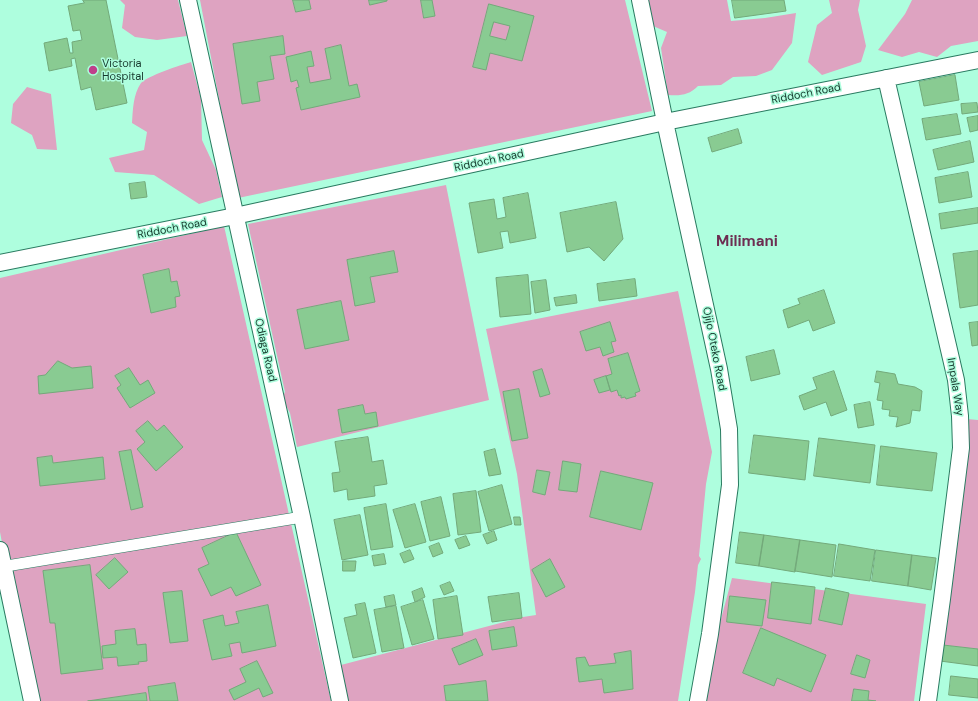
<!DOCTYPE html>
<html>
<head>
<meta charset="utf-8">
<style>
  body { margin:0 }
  canvas { display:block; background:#aefede }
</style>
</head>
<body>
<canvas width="978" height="701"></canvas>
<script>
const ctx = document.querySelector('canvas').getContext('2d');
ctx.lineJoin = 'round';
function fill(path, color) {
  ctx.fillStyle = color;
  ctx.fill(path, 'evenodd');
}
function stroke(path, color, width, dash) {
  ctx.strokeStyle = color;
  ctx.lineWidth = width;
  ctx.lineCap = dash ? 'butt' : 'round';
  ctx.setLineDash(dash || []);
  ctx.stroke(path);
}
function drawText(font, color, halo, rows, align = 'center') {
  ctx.font = font + ' "DM Sans",sans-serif';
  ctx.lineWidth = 3;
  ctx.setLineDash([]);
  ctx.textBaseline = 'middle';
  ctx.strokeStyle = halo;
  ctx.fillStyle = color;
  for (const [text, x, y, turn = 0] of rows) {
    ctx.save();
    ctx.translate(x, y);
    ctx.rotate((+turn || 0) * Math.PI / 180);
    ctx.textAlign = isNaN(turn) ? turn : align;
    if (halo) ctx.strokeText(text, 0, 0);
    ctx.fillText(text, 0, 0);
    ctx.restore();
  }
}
const green = new Path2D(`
  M120 0H178L187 36 157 40 135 37 122 28 125 5Z
  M200 0H625L652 111 238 198Z
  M648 0H727L731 21 765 18 796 13 792 43 772 70 756 76 733 77 721 85 698 86C689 95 681 96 668 95L661 48 667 32 653 26Z
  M829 0H860L858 10 866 46 861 62 822 75 808 62 817 25 832 13Z
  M912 0H978V41L951 46 937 57 919 52 902 57 878 50 905 14Z
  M191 62 201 99 202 140 216 170 222 197 199 204 154 175 115 172 109 158 144 150 147 132 132 123C133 109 133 95 141 83 147 76 181 65 191 62Z
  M27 87 51 94 57 150 37 149 32 135 11 123 13 104Z
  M446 185 489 400 297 447 290 413 282 398 285 392 248 224Z
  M224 226 331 701H31L0 532V278Z
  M678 291 712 452 706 484 699 556 701 559 698 565 695 592 678 701H348L341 665 523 617 536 615 517 474 486 329Z
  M967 419 978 420V649L943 645Z
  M732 578 926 604 914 701H699Z`);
const building = new Path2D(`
  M83 0H106L127 103 96 110 91 87 81 90 75 58 71 59 72 66 49 71 44 43 67 38 70 53H73L72 42 82 40 80 30 73 31 68 6 84 3Z
  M293 0H309L311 9 296 12Z
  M369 0H387V1L370 5Z
  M421 0H432L435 16 424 18Z
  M732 0H784L786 11 735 18Z
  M489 4 534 16 522 61 490 53 486 70 473 67ZM494 22 510 26 506 40 490 36Z
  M283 36 285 54 270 56 274 79 257 82 260 101 242 104 233 44Z
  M341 45 349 86 357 84 360 97 301 110 296 88 299 87 297 80 291 82 286 57 311 51 314 66 307 67 310 83 331 79 325 49Z
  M955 75 959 100 924 106 919 82Z
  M977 103 978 112 962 114 961 104Z
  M957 114 961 134 926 140 922 119Z
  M978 116V130L970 132 967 118Z
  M738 129 742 143 712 152 708 138Z
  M970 141 974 162 938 170 933 150Z
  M968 172 972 197 939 203 935 178Z
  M145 182 147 197 131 199 129 184Z
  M528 193 536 238 510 243 508 231 500 232 503 248 478 253 469 203 494 199 497 219 506 217 503 198Z
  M616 202 623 239 604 261 589 247 567 252 560 213Z
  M978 208V223L941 229 939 214Z
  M394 251 398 272 370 277 375 302 355 306 347 260Z
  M978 251V305L960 308 953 254Z
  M169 269 171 282 177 281 180 296 175 297 176 307 151 313 143 275Z
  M528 275 531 314 500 317 496 278Z
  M635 279 637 296 599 301 597 284Z
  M546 280 550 310 535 313 531 282Z
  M824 290 835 323 813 331 809 320 788 328 783 310 800 304 798 299Z
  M576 295 577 303 556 306 554 298Z
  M341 301 349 340 305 349 297 310Z
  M610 322 616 341 611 342 614 352 603 356 600 347 586 351 580 332Z
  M978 322V345L972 346 969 323Z
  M774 350 780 374 751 381 746 357Z
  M628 353 640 391 635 393 636 396 626 399 625 397 621 398V395L619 396 617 390 611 392 606 376 612 374 608 359Z
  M58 361 72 368 91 366 93 388 39 394 38 376 45 375Z
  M129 368 140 385 148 380 155 393 130 408 117 388 121 385 115 376Z
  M542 369 550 394 540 397 533 372Z
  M834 371 847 410 831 416 826 402 804 410 799 396 817 389 813 378Z
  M877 371 895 374 898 384 915 387 922 391 920 411 912 410 910 423 896 427 898 417 889 416 890 410 882 409 883 401 877 400 880 383 875 382Z
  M606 376 610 390 599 393 594 380Z
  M519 389 528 438 512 441 503 392Z
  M870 402 874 425 858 428 854 405Z
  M363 405 365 414 376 412 378 426 342 433 338 410Z
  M148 421 157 431 164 425 183 447 156 471 137 449 145 442 136 431Z
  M754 435 809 441 805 480 749 473Z
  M368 437 372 462 383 460 387 484 374 486 375 496 348 500 347 489 334 492 332 473 340 472 335 442Z
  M819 438 875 445 870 483 814 476Z
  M881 446 937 453 932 491 877 485Z
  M495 449 501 474 489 476 484 452Z
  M131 450 143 507 131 510 119 452Z
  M52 456 53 463 103 457 105 479 40 486 37 458Z
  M563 461 581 464 577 492 559 490Z
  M537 470 550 472 545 495 533 492Z
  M601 471 653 483 641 530 590 517Z
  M502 485 512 524 489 531 478 492Z
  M476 491 481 532 458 535 453 494Z
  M441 497 450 536 430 541 421 502Z
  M386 504 393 547 371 550 364 508Z
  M415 504 426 542 405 548 393 510Z
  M360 515 368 555 342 560 334 520Z
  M514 517H520L521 525H515Z
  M494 531 497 540 487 544 483 535Z
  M236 532 261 585 236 596 231 587 211 596 198 569 209 564 202 548Z
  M740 532 764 535 759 566 736 563Z
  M764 535 800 540 795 572 759 566Z
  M466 536 470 545 459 549 455 540Z
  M800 540 836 545 832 577 795 571Z
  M439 543 443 553 433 557 429 547Z
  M839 544 875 550 870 581 834 576Z
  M410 550 414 559 404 563 400 554Z
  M876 550 912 555 908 586 872 581Z
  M384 554 386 564 374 566 372 556Z
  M912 555 936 558 931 590 908 586Z
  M115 558 128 572 109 589 96 575Z
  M550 559 565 587 546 597 532 570Z
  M343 561H356L355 571H343Z
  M90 565 103 669 61 674 55 623H50L43 571Z
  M450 582 454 591 444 595 440 586Z
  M772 582 815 587 811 624 768 618Z
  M422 588 425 597 415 602 412 592Z
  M826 588 849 593 842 625 819 620Z
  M182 591 188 641 170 643 163 593Z
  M519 593 522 618 492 622 488 597Z
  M394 595 396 605 386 607 384 597Z
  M457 596 463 635 438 639 433 600Z
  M730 596 766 600 762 626 727 622Z
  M423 600 434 639 412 645 401 607Z
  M365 603 376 653 353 658 344 618 357 615 355 605Z
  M268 605 276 646 242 653 240 642 229 644 232 656 212 660 203 620 223 615 225 626 239 623 236 612Z
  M396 606 404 648 382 652 374 610Z
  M514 627 517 646 492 650 489 631Z
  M761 628 826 655 811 692 777 678 774 686 743 673Z
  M135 629 137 645 146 644 147 661 138 662 139 664 118 666 117 657 103 658 102 646 116 644 115 631Z
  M476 639 483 655 459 665 452 649Z
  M943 645 978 649V666L940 661Z
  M631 651 633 689 604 693 602 679 579 682 576 658 585 657 589 666 616 663 614 654Z
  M857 655 870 660 865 678 851 674Z
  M257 661 273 693 263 697 259 688 234 700 229 690 246 682 240 669Z
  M951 676 978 679V698L949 695Z
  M486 681 488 701H446L444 686Z
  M175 683 178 701H150L148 687Z
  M854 689 869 691 868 700 876 701H852Z
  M146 693 147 701H88Z`);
const street = new Path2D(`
  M0 567 302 517`);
const secondary = new Path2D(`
  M188 0 302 517 340 701
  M640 0 665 122 719 369 729 429 730 485 710 634 698 701
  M886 78 956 380 960 416 961 448 942 599 928 701
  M0 263 235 216 665 122 978 60
  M0 550 32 701`);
const markers = [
  [93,70,5,"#bf408b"]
];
const poiNames = [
  ["Victoria",102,64],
  ["Hospital",102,77]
];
const streetNames = [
  ["Riddoch Road",806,94,-11],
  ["Riddoch Road",489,161,-12],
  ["Riddoch Road",172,229,-11],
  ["Ojijo Oteko Road",714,349,79],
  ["Odiaga Road",265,350,77],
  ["Impala Way",955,387,81]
];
const districtNames = [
  ["Milimani",747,242]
];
fill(green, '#dea3c1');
fill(building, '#89cb92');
stroke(building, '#73a97a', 1);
stroke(street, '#2a7b61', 12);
stroke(secondary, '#2a7b61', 18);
stroke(street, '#fff', 11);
stroke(secondary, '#fff', 16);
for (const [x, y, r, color] of markers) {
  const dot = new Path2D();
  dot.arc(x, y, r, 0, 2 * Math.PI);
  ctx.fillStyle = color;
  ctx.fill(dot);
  stroke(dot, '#aefede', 1.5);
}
drawText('11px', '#16382c', '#aefede', poiNames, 'left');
drawText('11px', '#16382c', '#aefede', streetNames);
drawText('bold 15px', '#6d2e52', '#aefede', districtNames);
</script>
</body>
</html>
